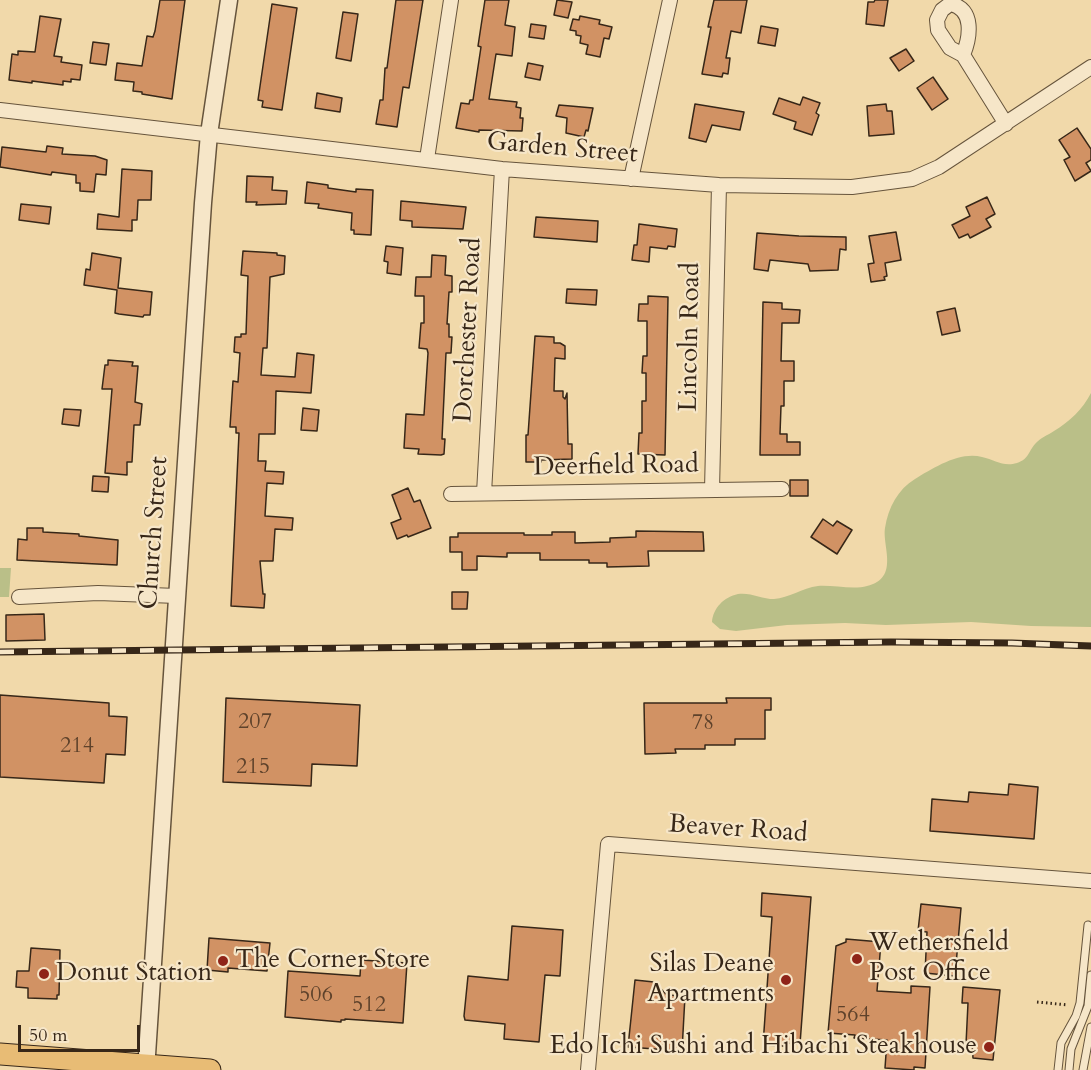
<!DOCTYPE html>
<html>
<head>
<meta charset="utf-8">
<style>
  body { margin:0 }
  #map { position:relative; width:1091px; height:1070px; overflow:hidden; background:#f1d9aa; font-family:Cardo,serif }
  canvas { display:block }
  .scale { position:absolute; left:18px; top:1025px; width:122px; height:27px; box-sizing:border-box; border:3px solid #372718; border-top:0; padding-left:8px; font-size:18px; line-height:21px; white-space:nowrap; color:#372718; -webkit-text-stroke:4px #f6e6c8; paint-order:stroke }
</style>
</head>
<body>
<div id="map">
<canvas width="1091" height="1070"></canvas>
<div class="scale">50 m</div>
</div>
<script>
const ctx = document.querySelector('canvas').getContext('2d');
ctx.lineJoin = 'round';
function fill(path, color) {
  ctx.fillStyle = color;
  ctx.fill(path, 'evenodd');
}
function stroke(path, color, width, dash) {
  ctx.strokeStyle = color;
  ctx.lineWidth = width;
  ctx.lineCap = dash ? 'butt' : 'round';
  ctx.setLineDash(dash || []);
  ctx.stroke(path);
}
function drawText(font, color, halo, rows, align = 'center') {
  ctx.font = font + ' Cardo,serif';
  ctx.lineWidth = 4.5;
  ctx.setLineDash([]);
  ctx.textBaseline = 'middle';
  ctx.strokeStyle = halo;
  ctx.fillStyle = color;
  for (const [text, x, y, turn = 0] of rows) {
    ctx.save();
    ctx.translate(x, y);
    ctx.rotate((+turn || 0) * Math.PI / 180);
    ctx.textAlign = isNaN(turn) ? turn : align;
    if (halo) ctx.strokeText(text, 0, 0);
    ctx.fillText(text, 0, 0);
    ctx.restore();
  }
}
const green = new Path2D(`
  M1091 393V627L1031 626 971 622 886 625 845 623 787 625 736 631 720 629 712 622C713 608 724 597 738 594 750 592 762 599 774 599 789 598 802 588 818 586 833 585 854 590 867 586 900 578 882 546 885 528 888 508 898 489 915 479 933 468 960 451 982 457 995 460 1003 467 1017 463 1029 459 1028 452 1035 444 1040 438 1048 435 1054 431 1069 422 1083 409 1091 393Z
  M0 568H11L9 597H0Z`);
const building = new Path2D(`
  M160 0H185L172 99 142 94V92L133 91 134 82 115 80 117 63 142 66 147 36 153 37 155 31Z
  M396 0H423L409 88 403 87 397 127 376 124 380 100H383L385 68H387Z
  M485 0H509L505 25 515 27 512 56 496 54 489 99 517 102 516 107 521 108 520 118H523L522 131 479 130V132L456 128 461 103 469 104 470 100H473L481 47 478 46Z
  M557 0 572 2 568 18 554 15Z
  M714 0H747L741 33 731 31 726 58H730L728 74 723 73 722 77 702 74 711 27H708Z
  M875 0H888L884 26 866 24 868 2H874Z
  M272 4 297 8 282 110 262 107 263 101 258 100Z
  M343 12 358 14 351 61 336 58Z
  M40 16 61 19 54 56 62 57 61 62 82 65 80 80 71 79V82L63 81V85L32 81V83L9 80 12 54 18 55V51L35 52Z
  M580 16 600 20 599 24 612 27 609 39 604 38 600 57 586 54 588 45 580 43 581 36 576 35V31L570 30 573 19 579 20Z
  M531 24 546 26 544 39 529 37Z
  M761 26 778 29 775 46 758 43Z
  M93 42 109 44 106 65 90 63Z
  M906 49 914 61 899 71 890 58Z
  M528 63 543 66 540 80 525 77Z
  M933 77 948 99 932 110 917 88Z
  M317 93 342 98 340 112 315 108Z
  M803 97 820 103 816 113 819 115 812 135 794 129 796 122 773 114 779 98 800 105Z
  M695 104 744 112 740 130 712 125 706 142 689 138Z
  M886 104 887 111H892L894 134 869 136 867 106Z
  M559 105 593 108 588 131 586 130 584 137 566 133 567 118 556 116Z
  M1077 128 1091 149V160L1086 163 1091 171 1075 181 1064 160 1070 157 1059 140Z
  M47 146 63 148 62 154 95 156 107 160 106 175 96 174 94 192 80 191V183H76V175L52 172 51 175 0 167 2 147 46 152Z
  M122 169 152 171 151 200H138L137 220H132V231L97 229 98 214 119 217Z
  M247 176 273 177 272 190 287 191 286 204 256 205 257 202H246Z
  M307 182 328 185V188L356 192V189L373 190 371 235 354 234V230H351L352 213 318 208 319 204 305 203Z
  M987 197 995 214 986 219 991 227 970 238 968 234 959 238 952 225 970 216 966 207Z
  M401 201 466 207 463 229 412 227V221L400 220Z
  M21 204 51 207 49 224 19 220Z
  M536 217 598 221 597 242 534 237Z
  M639 224 677 229 675 247 668 246 667 249 650 247 649 262 632 260 634 245H637Z
  M896 232 901 260 885 263 887 276 884 277 885 280 871 282 868 264 874 263 869 236Z
  M757 233 799 236 846 237V250L840 249 838 270 810 271 808 264 770 260 768 271 754 269Z
  M386 246 403 248 401 275 387 273 388 262 384 261Z
  M243 251 277 253V255L285 256 284 274 270 277 267 348H263L261 375 295 377 297 353 314 355 311 393 276 391 275 434H259L258 461H266L265 471 284 472 283 484 267 483 265 516 293 518 292 530 275 529 273 561H260L263 594H265L264 608 231 606 239 433H236V427H230L233 381 238 382 240 353 234 352 235 337H241V334H246L248 276 241 275Z
  M92 253 121 258 118 288 152 292 150 315H144L143 317 119 314 115 313 117 290 84 285 86 269 90 270Z
  M432 255 446 256 445 275 452 276V292H449L447 324H449V337H452L451 353H446L442 439H445L444 454 441 455 418 454 419 449 404 448 406 414 424 415 428 353 427 349 419 348 421 323H424V296H415L416 277H431Z
  M567 289 597 290 596 305 566 303Z
  M648 296 668 297 665 455 638 454 639 433H642V401H646V373H642L643 356H647V321H638L639 304H648Z
  M763 302 782 303V309L800 310 799 323H782L781 361H794V381H784V406H781L780 434H787V442H800V455H760Z
  M955 308 960 331 942 335 937 312Z
  M535 336 554 337V343H560L565 346V359L555 358 554 391H563V397L565 399 567 393 568 444H572V459L541 460V462H526V435H528Z
  M108 360 133 362 132 366H138L135 402 142 404 140 425H134L132 462H127V475L105 473 112 389H102L105 365H108Z
  M303 408 319 410 317 431 301 430Z
  M64 409 81 410 79 426 62 424Z
  M93 476 109 477 108 492 92 491Z
  M790 480H808V496H790Z
  M408 488 414 502 420 500 431 528 408 537 407 535 397 539 391 523 401 519 392 495Z
  M823 519 833 526 837 521 852 530 837 554 811 537Z
  M27 528H43V532L79 534V536L118 540 117 565 17 560 18 539 27 540Z
  M636 531 703 532 704 551H648L649 566 607 567V563H589V560H540V553H507V557L477 556V570H462V552H450V537H458V533H524V535H552V532H575V543L610 542V538L636 537Z
  M452 592H468L467 609H452Z
  M44 614 45 640 6 641V615Z
  M0 695 109 703V716L127 717 125 755 106 754 104 783 0 777Z
  M226 698 360 705 357 766 312 764 311 786 223 782Z
  M726 698H771V710H765V739H735V745H705V749H675L676 753 645 754 644 703H727Z
  M1009 784 1038 787 1034 839 930 831 932 799 968 802 969 792 1008 795Z
  M762 893 811 897 800 1044 784 1043V1046L763 1045 772 917 761 916Z
  M921 904 961 908 955 976 925 973 927 932 918 931Z
  M512 926 563 930 560 976 545 975 539 1042 504 1039 505 1024 465 1020 464 1016 468 976 508 980Z
  M209 938 270 943 267 971 228 968V972L207 970Z
  M846 939 881 942 877 991 911 993V986L930 987 925 1068 914 1067V1070L885 1068 887 1040 854 1038 855 1035 828 1033 836 946 846 942Z
  M31 948 60 950 59 995H57V999L28 998V988L16 987 17 971H29Z
  M361 960 407 963 403 1023 345 1019V1020H341V1022L285 1017 288 971 360 976Z
  M635 980 654 982 667 995 685 996 682 1051 628 1047Z
  M963 987 1000 990 993 1060 973 1058 972 1044H966L968 1003H962Z`);
const path = new Path2D(`
  M1037 1002 1068 1005`);
const service = new Path2D(`
  M1058 1070 1061 1043 1076 1016 1080 1003 1088 925
  M1069 1070 1071 1049 1088 1006 1091 975
  M1083 1070 1091 1027`);
const minor = new Path2D(`
  M963 55C970 38 975 8 950 4L942 10 937 20 938 30 950 48 963 55 1006 124
  M0 110 502 169 719 185 852 187 912 179 939 167 1091 67
  M427 159 451 0
  M631 179 670 0
  M712 490 719 185
  M484 493 502 169
  M451 494 782 489
  M19 597 98 593 177 596
  M588 1070 608 844 1091 881`);
const tertiary = new Path2D(`
  M146 1070 203 203 209 134 229 0`);
const primary = new Path2D(`
  M0 1054 210 1070`);
const rail = new Path2D(`
  M0 652 891 642 1012 643 1091 646`);
const markers = [
  [857,959,6,"#8f2418"],
  [223,961,6,"#8f2418"],
  [44,974,6,"#8f2418"],
  [786,980,6,"#8f2418"],
  [989,1047,6,"#8f2418"]
];
const numberNames = [
  ["207",255,723],
  ["78",703,724],
  ["214",77,747],
  ["215",253,768],
  ["506",316,996],
  ["512",369,1006],
  ["564",853,1016]
];
const streetNames = [
  ["Garden Street",562,149,5],
  ["Dorchester Road",469,330,-87],
  ["Lincoln Road",691,337,-89],
  ["Deerfield Road",616,467,-1],
  ["Church Street",155,533,-86],
  ["Beaver Road",738,830,4]
];
const poiNames = [
  ["Wethersfield",869,944],
  ["Post Office",869,974],
  ["The Corner Store",235,961],
  ["Silas Deane",774,965,"right"],
  ["Apartments",774,995,"right"],
  ["Donut Station",56,974],
  ["Edo Ichi Sushi and Hibachi Steakhouse",977,1047,"right"]
];
fill(green, '#babf88');
fill(building, '#d19264');
stroke(building, '#372718', 1.5);
stroke(service, '#66543c', 9);
stroke(minor, '#66543c', 16);
stroke(tertiary, '#66543c', 19);
stroke(primary, '#372718', 23);
stroke(path, '#372718', 3, [1.5, 3]);
stroke(service, '#f6e6c8', 7);
stroke(minor, '#f6e6c8', 14);
stroke(tertiary, '#f6e6c8', 16);
stroke(primary, '#e8bc75', 21);
stroke(rail, '#372718', 7);
stroke(rail, '#f6e6c8', 4.5, [14]);
for (const [x, y, r, color] of markers) {
  const dot = new Path2D();
  dot.arc(x, y, r, 0, 2 * Math.PI);
  ctx.fillStyle = color;
  ctx.fill(dot);
  stroke(dot, '#f6e6c8', 2);
}
drawText('22px', '#5e422b', null, numberNames);
drawText('26px', '#372718', '#f6e6c8', streetNames);
drawText('26px', '#372718', '#f6e6c8', poiNames, 'left');
</script>
</body>
</html>
